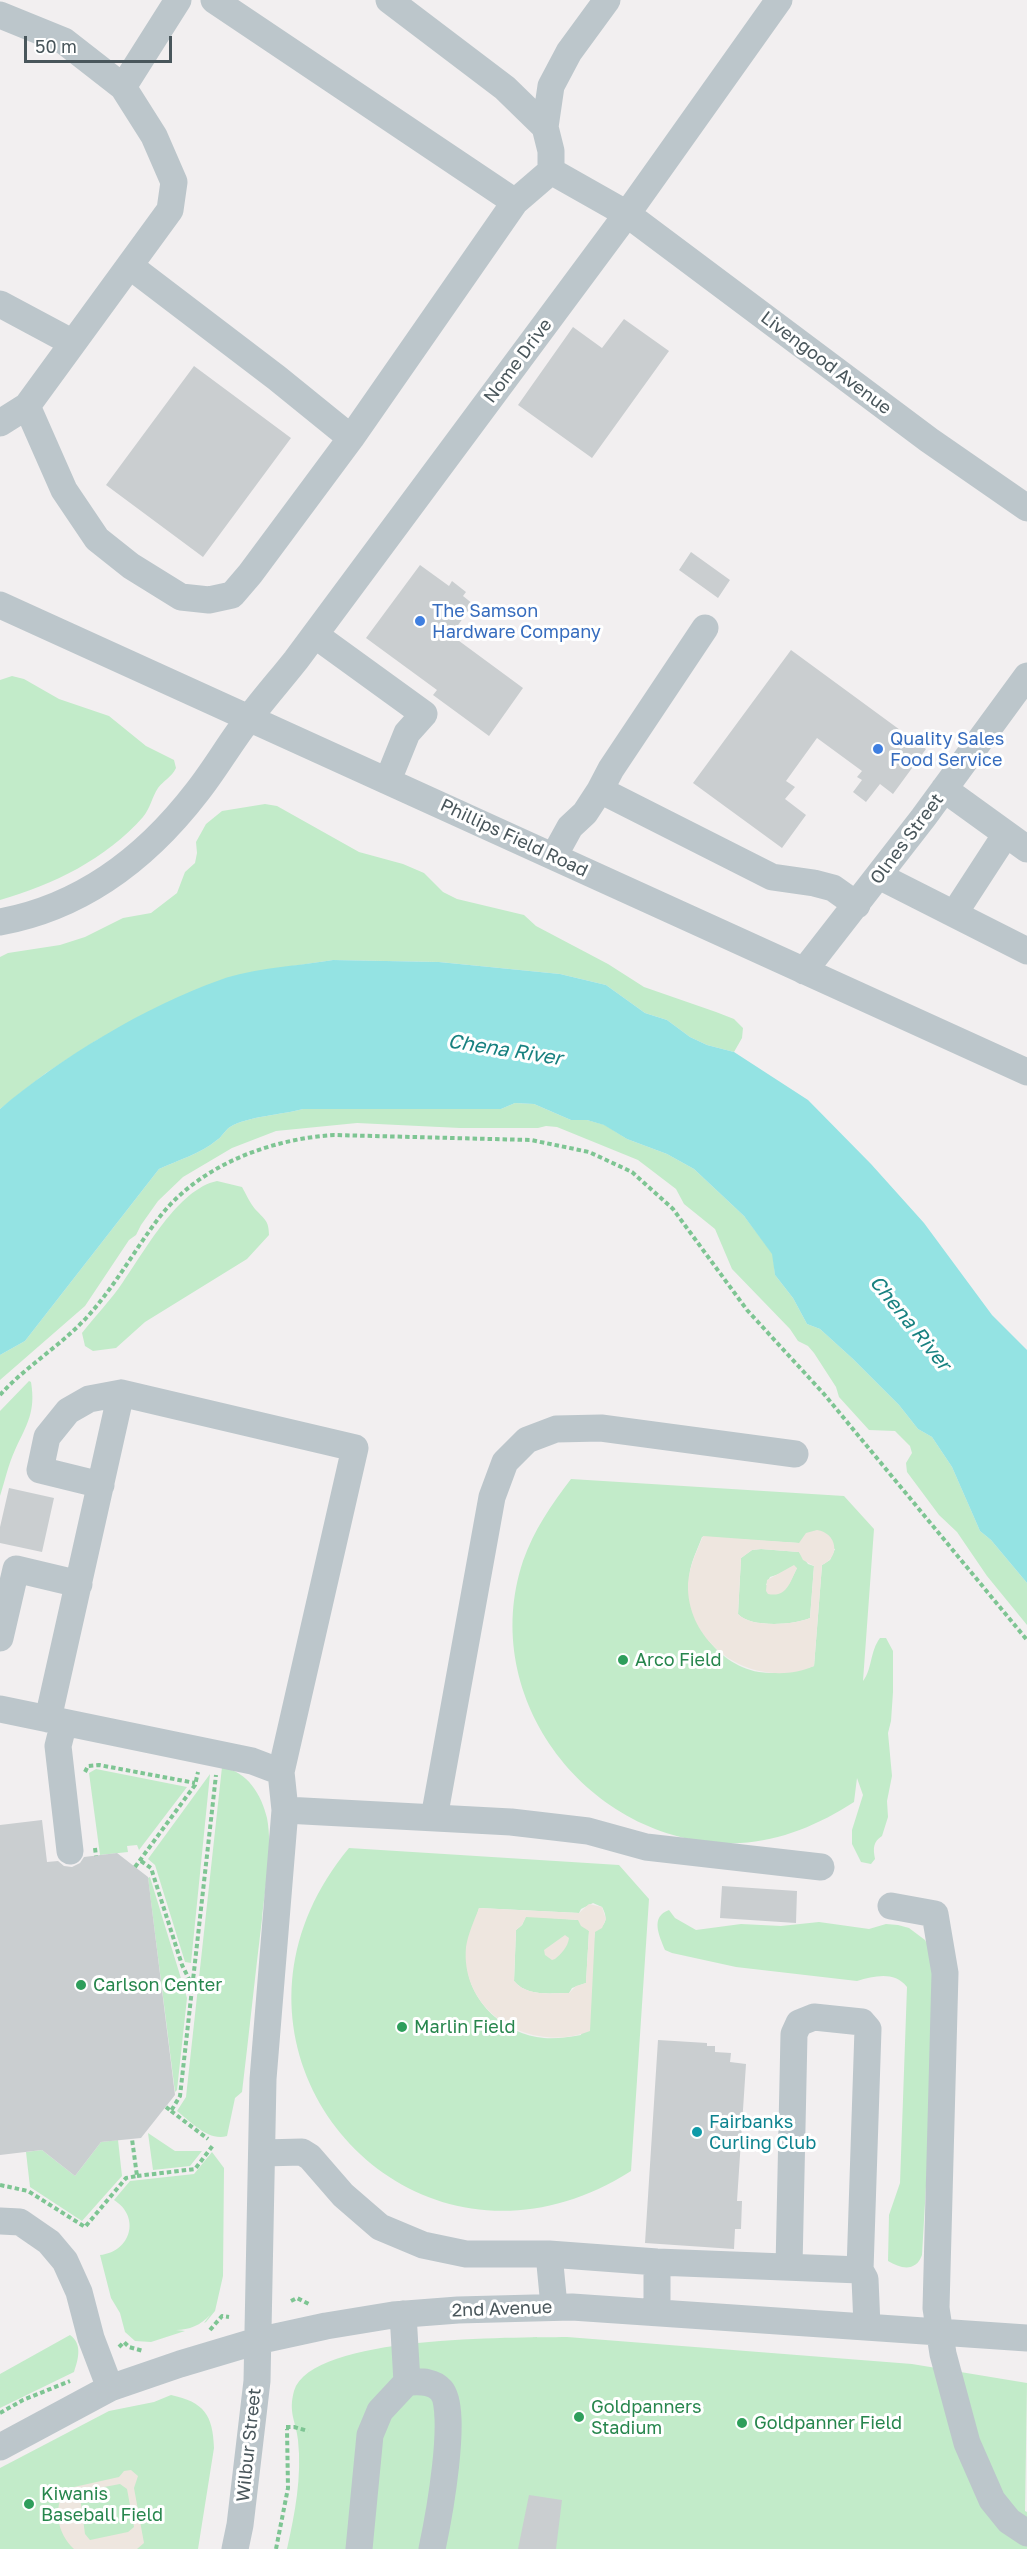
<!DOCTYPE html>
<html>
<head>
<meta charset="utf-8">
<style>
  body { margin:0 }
  #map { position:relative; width:1027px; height:2549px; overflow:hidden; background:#f2eff0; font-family:"Golos Text",sans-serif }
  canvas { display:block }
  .scale { position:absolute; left:24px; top:36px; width:148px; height:27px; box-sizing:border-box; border:3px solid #49565b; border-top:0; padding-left:8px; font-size:18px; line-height:21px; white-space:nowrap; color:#49565b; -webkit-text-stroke:4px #fff; paint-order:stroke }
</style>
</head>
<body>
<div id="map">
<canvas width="1027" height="2549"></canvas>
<div class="scale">50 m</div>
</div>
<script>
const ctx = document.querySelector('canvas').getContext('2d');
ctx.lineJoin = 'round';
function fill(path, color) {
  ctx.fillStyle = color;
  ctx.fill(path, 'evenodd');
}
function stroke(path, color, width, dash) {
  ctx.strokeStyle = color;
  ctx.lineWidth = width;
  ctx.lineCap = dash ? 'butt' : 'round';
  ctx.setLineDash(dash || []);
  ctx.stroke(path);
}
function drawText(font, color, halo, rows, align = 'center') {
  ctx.font = font + ' "Golos Text",sans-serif';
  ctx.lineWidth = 6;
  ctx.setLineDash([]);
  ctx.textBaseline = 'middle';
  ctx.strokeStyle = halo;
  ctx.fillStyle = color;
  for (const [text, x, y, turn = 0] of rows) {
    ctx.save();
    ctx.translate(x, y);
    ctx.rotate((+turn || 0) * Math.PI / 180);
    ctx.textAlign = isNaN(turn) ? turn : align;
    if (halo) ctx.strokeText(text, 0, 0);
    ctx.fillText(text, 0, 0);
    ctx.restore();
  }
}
const green = new Path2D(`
  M12 676 24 679 59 699 109 716 146 746 174 760 176 768C171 778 164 780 158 788 152 797 150 809 143 817 106 859 53 885 0 900V680Z
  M265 804 277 806 359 852 403 864 424 873 443 892 457 899 524 915 536 926 608 964 644 987 716 1012 734 1019 743 1028 742 1038 734 1052 707 1045 690 1037 667 1020 645 1013 606 985 560 974 439 962 333 960 273 969 184 995 97 1040 46 1073 0 1109V957L8 953 60 945 85 937 123 918 151 913 177 893 185 872 195 863 197 853 196 842 206 824 222 811Z
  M515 1103 534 1104 571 1120H587L605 1125 627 1139 667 1154 694 1169 744 1216 773 1254 775 1275 793 1298 807 1324 820 1329 853 1359 899 1405 918 1429 932 1437 952 1467 980 1531 991 1540 1027 1583V1625L987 1576 957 1532 939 1515 907 1472 906 1463 912 1453 910 1446 895 1431 869 1430 839 1397 836 1387 814 1353 808 1346 798 1341 790 1329 732 1269 715 1229 684 1204 676 1189 638 1160 557 1127 546 1126 538 1128H460L357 1123 276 1131 232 1148 183 1177 158 1201 141 1225 136 1235 129 1240 85 1306 0 1380V1355L25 1341 159 1169C178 1160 200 1154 217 1140 222 1137 225 1130 230 1127 248 1116 282 1115 303 1109H501Z
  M217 1181 242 1187C246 1194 250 1203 255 1209 264 1219 269 1220 269 1235L247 1259 145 1322 116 1348 93 1351 85 1346 82 1333C95 1316 111 1300 123 1282 145 1251 178 1189 217 1181Z
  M29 1381 31 1382C36 1412 27 1424 15 1450 8 1465 5 1481 0 1496V1411Z
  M571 1479 844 1496 874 1529 863 1681C872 1670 870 1651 880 1638H886L893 1651V1692L891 1721 888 1733 892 1776 887 1801 888 1817 882 1836C873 1842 873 1848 875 1859L871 1864 861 1862 852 1844V1830L863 1795 857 1778 854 1802C820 1824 781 1841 740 1843 594 1849 476 1702 523 1561 534 1530 551 1505 571 1479ZM702 1537 799 1543 835 1549 830 1560 822 1565 814 1666C795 1671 779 1675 759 1672 714 1664 684 1616 690 1571 692 1560 698 1548 702 1537Z
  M761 1549 799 1552 808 1564 814 1566 810 1618C795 1625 750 1628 738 1614L741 1558 752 1550ZM797 1568 789 1584 766 1585 770 1577Z
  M222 1767C248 1772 261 1794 267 1818 273 1850 265 1887 262 1919 255 1976 249 2034 242 2092L235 2098 227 2136C209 2142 190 2121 177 2111L186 2097Z
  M96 1769 187 1787 139 1850 137 1845 127 1846 128 1852 100 1855 89 1773Z
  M210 1774 191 1963 185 1962 155 1865 148 1859Z
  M349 1848 619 1865 649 1899 631 2171C410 2312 182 2049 349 1848ZM593 1903 602 1907C608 1918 607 1925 595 1931L581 2035C569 2037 556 2039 544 2038 505 2035 469 2002 467 1963 466 1946 475 1924 479 1908L579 1913 581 1909Z
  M150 1877 187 1998 177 2090 175 2092 148 1878Z
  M669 1910 675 1918 696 1930 741 1924 781 1926 819 1922 869 1929 886 1924 898 1925 909 1928 925 1940 932 1952 935 2031 922 2255C916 2272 901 2269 888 2261L889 2215 900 2183 907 1987C894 1971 875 1976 857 1981L736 1967 672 1953 665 1950C659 1935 650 1917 669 1910Z
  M526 1916 579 1920 589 1931 586 1983 572 1988 569 1993C551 1993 527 1997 514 1981L516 1930 522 1925Z
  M148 2133 175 2151H202L190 2166 153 2170Z
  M118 2140 122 2176 82 2221 30 2187 26 2152 42 2150 75 2176 101 2142Z
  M212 2152 224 2168 223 2276 215 2311 206 2322 204 2323 210 2315C201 2325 189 2330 176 2330L185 2331 151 2342 135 2341 125 2332 120 2313 111 2298 100 2255C131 2252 141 2217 114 2200L130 2181 194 2174Z
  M70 2335C83 2344 78 2360 74 2372L0 2408V2374Z
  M567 2337 912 2364 1027 2383 1025 2511 1027 2512V2549H287C295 2513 302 2477 298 2440 296 2421 288 2413 294 2391 312 2334 515 2338 567 2337Z
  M171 2395C204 2402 213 2415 214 2448L198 2549H0V2468L109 2411 154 2402Z`);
const sand = new Path2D(`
  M817 1530C837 1533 841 1557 822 1565L814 1666C759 1690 691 1651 688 1590 687 1571 696 1553 703 1536L799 1543 806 1533ZM761 1549 799 1552 803 1560 814 1566 810 1618C795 1625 750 1628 738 1614L741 1558 752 1550Z
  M794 1565 797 1568C790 1582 787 1598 768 1594L766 1591 767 1580Z
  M589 1904 602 1907 606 1919 602 1928 595 1932 590 2031C532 2054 460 2014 466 1947 468 1934 474 1921 479 1908L579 1913ZM526 1917 578 1920 581 1926 589 1931 586 1983 576 1986 569 1993C551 1993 527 1997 514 1981L516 1930 522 1925Z
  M565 1935 569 1938C568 1947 561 1954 555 1959L552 1960 545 1955 544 1950Z
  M131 2470 138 2476 134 2488 144 2543 137 2549H74C57 2533 53 2509 65 2489L119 2477 124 2471ZM120 2484 127 2489 134 2527 128 2532 90 2540 85 2534 80 2496 83 2491Z`);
const water = new Path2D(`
  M333 960 439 962 560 974 606 985 645 1013 667 1020 690 1037 707 1045 734 1052 808 1100 871 1164 924 1223 992 1315 1027 1350V1583L991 1540 980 1531 952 1467 932 1437 918 1429 899 1405 853 1359 820 1329 807 1324 793 1298 775 1275 772 1254 744 1216 694 1169 667 1154 627 1139 604 1125 587 1120H571L534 1104 515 1103 501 1109H303C282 1115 248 1116 230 1127 225 1130 222 1137 217 1140 200 1154 178 1160 159 1169L25 1341 0 1355V1109C58 1059 148 1005 220 980 252 968 298 966 333 960Z`);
const building = new Path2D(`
  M624 319 669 351 592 458 518 405 573 327 602 348Z
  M194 366 291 438 203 557 106 485Z
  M691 552 730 580 718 598 679 570Z
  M420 565 449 586 452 581 466 592 463 596 473 604 451 635 523 688 489 736 433 695 437 690 366 638Z
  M791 650 926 749 893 794 880 784 866 802 853 792 862 780 857 777 862 771 817 738 786 781 795 787 785 799 806 815 782 848 693 783Z
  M9 1488 54 1498 42 1552 0 1543V1527Z
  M42 1820 47 1862 58 1861 64 1866 72 1867 80 1863 84 1857 117 1853 148 1877 175 2095 141 2138 101 2142 75 2176 42 2150 0 2155V1825Z
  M722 1886 797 1891 796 1923 720 1918Z
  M658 2040 707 2043V2046H715V2052L731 2053 730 2062 746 2064 737 2201H742L741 2229H735L734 2249 645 2243Z
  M529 2495 562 2500 556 2549H518Z`);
const path = new Path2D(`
  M0 1395C26 1366 62 1345 88 1316 115 1286 134 1251 158 1219 198 1166 269 1139 334 1135L531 1140 589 1152 632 1172 673 1209 747 1310 824 1394 1027 1640
  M85 1772 88 1766 99 1765 195 1783
  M95 1848 96 1856
  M141 1861 151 1868 182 1965 192 1985
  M135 1867 195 1785 198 1772
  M166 2107 171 2111 180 2096 216 1775
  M171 2111 208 2139
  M137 2176 195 2169 214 2144
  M0 2185 28 2191 85 2227 126 2178 137 2176 132 2139
  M291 2301 297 2298 311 2305
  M210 2330 222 2316 229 2317
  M119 2347 124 2342 129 2347 143 2351
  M0 2413 23 2400 70 2381
  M286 2427H294L308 2431
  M276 2549 288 2488 287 2429`);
const minor = new Path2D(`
  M214 0 515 202
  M389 0 505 88 545 127
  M0 15 64 41 123 87 154 136 174 182 170 210 27 406 0 423
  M123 87 178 0
  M551 171 627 214 929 440 1027 508
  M130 266 277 378 351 438
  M0 304 73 343
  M27 406 64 490 97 539 131 566 181 597 209 600 232 595 250 574 351 438 515 202 551 171V151L545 127 551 86 569 52 607 0
  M0 605 1027 1072
  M315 635 424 714 407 733 388 780
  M944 789 1027 849
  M600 790 611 769 705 628
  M554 856 570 827 585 813 600 790 772 877 814 883 833 888 857 905
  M879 876 1027 951
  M954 914 1006 834
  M0 922C82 907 147 857 197 792 216 768 231 741 250 717 265 697 281 679 296 660L627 214 779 0
  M804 971 923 818 1027 676
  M101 1485 40 1470 47 1437 68 1411 89 1399 121 1393 355 1448 281 1772
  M0 1638 16 1569 79 1584
  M0 1709 252 1761 281 1772 285 1810 263 2079 257 2381 240 2525 235 2549
  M48 1719 121 1393
  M64 1722 58 1746 70 1851
  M285 1810 511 1822 588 1831 646 1847 821 1867
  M434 1818 492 1497 505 1462 527 1440 556 1429 601 1428 795 1454
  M891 1906 935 1914 945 1973 936 2308 943 2354 967 2443 992 2500 1009 2521 1027 2533
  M263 2153 302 2152 310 2157 343 2195 380 2227 423 2245 466 2254H549L657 2262 860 2270 865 2279 867 2326
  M0 2221 20 2222 49 2242 65 2261 79 2292 91 2338 110 2388
  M549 2254 554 2306
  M789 2267 794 2034 799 2023 814 2017 862 2022 868 2029 860 2270
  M657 2311V2262
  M407 2382C419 2382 432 2380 441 2390 459 2410 438 2521 432 2549
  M0 2447 110 2388 180 2364 257 2341 326 2326 393 2315 458 2310 572 2307 1027 2338
  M359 2549 370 2435 380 2411 407 2382 403 2314`);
const markers = [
  [420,621,6,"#3f7fe0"],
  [878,749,6,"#3f7fe0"],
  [623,1660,6,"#2e9e5b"],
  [81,1985,6,"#2e9e5b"],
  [402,2027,6,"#2e9e5b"],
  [697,2132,6,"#0f9aa8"],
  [579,2417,6,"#2e9e5b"],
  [742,2423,6,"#2e9e5b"],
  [29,2504,6,"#2e9e5b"]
];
const streetNames = [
  ["Nome Drive",518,361,-53],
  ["Livengood Avenue",826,363,37],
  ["Phillips Field Road",514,838,25],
  ["Olnes Street",907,839,-53],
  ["2nd Avenue",502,2309,-2],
  ["Wilbur Street",249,2445,-84]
];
const shopNames = [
  ["The Samson",432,611],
  ["Hardware Company",432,632],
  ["Quality Sales",890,739],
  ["Food Service",890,760]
];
const leisureNames = [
  ["Arco Field",635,1660],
  ["Carlson Center",93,1985],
  ["Marlin Field",414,2027],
  ["Goldpanners",591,2407],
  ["Stadium",591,2428],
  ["Goldpanner Field",754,2423],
  ["Kiwanis",41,2494],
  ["Baseball Field",41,2515]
];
const cultureNames = [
  ["Fairbanks",709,2122],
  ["Curling Club",709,2143]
];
const waterNames = [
  ["Chena River",505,1050,9],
  ["Chena River",910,1323,51]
];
fill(green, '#c2ebc9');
fill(sand, '#eee6df');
fill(water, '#94e3e3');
fill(building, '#caced0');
stroke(path, '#7ec593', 4, [4.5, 3]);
stroke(minor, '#bcc6cb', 27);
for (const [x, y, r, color] of markers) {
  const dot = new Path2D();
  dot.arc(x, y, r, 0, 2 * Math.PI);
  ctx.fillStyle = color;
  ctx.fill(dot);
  stroke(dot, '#fff', 2);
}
drawText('18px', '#49565b', '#fff', streetNames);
drawText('18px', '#366cbe', '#fff', shopNames, 'left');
drawText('18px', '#27864d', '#fff', leisureNames, 'left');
drawText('18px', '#0d838f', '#fff', cultureNames, 'left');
drawText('italic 20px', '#188180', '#fff', waterNames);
</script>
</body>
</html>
